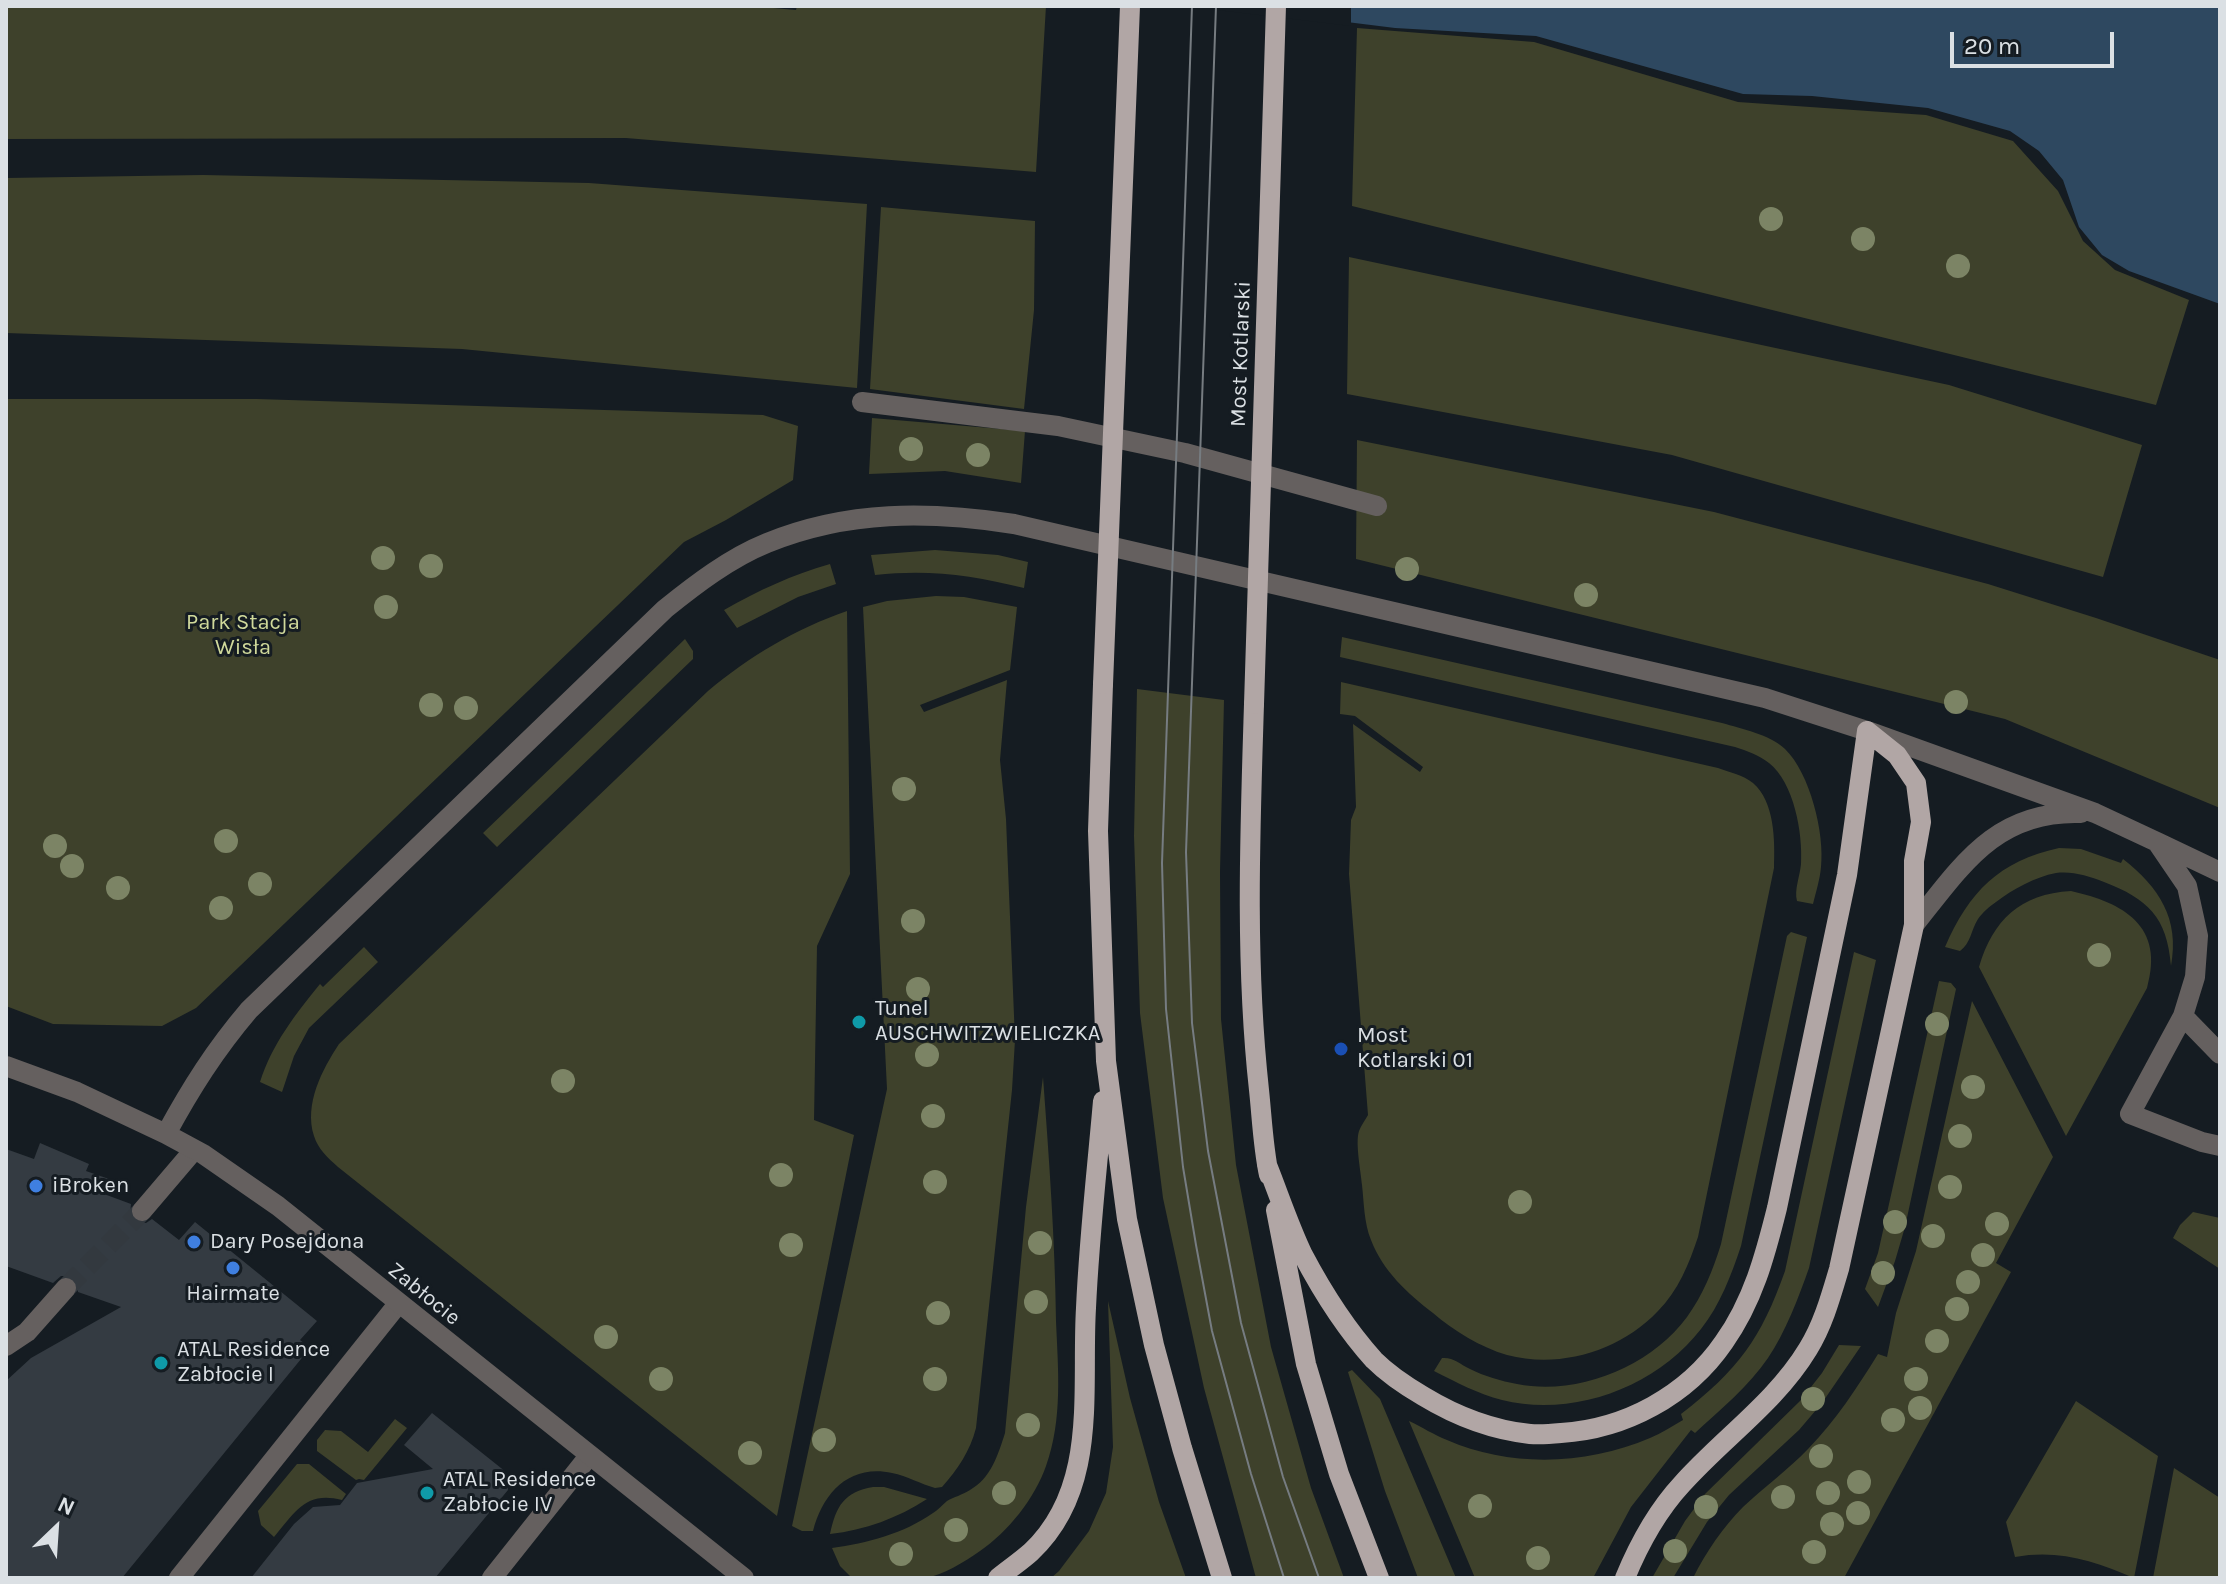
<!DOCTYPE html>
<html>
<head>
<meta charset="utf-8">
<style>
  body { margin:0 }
  #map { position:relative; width:2226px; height:1584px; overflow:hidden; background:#151c22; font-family:Karla,sans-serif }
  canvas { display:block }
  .frame { position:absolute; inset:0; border:8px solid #dbe0e4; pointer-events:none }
  .north { position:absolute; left:16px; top:1488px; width:80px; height:80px; -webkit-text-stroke:6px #151c22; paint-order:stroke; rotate:25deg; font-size:22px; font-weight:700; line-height:32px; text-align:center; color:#dbe0e4 }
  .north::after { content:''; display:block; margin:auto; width:28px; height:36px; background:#dbe0e4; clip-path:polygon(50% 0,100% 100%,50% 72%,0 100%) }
  .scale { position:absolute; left:1950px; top:32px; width:164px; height:36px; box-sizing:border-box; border:4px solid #dbe0e4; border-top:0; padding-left:10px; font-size:24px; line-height:28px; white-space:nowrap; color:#dbe0e4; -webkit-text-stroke:6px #151c22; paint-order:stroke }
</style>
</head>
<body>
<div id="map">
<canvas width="2226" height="1584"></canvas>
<div class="frame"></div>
<div class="north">N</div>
<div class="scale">20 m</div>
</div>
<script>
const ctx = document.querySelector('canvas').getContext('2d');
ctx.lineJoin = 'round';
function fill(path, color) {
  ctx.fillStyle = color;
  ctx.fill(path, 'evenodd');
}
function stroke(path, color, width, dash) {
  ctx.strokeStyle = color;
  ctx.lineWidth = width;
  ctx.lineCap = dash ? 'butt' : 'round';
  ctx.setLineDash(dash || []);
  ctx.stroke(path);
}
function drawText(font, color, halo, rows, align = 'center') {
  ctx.font = font + ' Karla,sans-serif';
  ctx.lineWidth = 6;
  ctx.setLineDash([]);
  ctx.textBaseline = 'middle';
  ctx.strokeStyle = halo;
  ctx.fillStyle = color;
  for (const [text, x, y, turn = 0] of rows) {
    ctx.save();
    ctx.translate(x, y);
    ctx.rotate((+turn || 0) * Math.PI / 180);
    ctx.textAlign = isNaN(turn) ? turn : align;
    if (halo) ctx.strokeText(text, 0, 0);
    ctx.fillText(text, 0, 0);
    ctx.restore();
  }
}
const green = new Path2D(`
  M6 6H751L796 10 797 6H1046L1036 172 626 138 6 139Z
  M1357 28 1534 42 1738 102 1926 115 2013 141 2058 191 2083 241 2115 270 2189 300 2156 405 1352 206Z
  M203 175 589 183 867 204 857 388 462 349 6 333V178Z
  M881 207 1035 221 1034 310 1024 409 870 389Z
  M1349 257 1949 385 2142 445 2103 577 1672 455 1347 394Z
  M6 399H257L763 415 798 426 793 480 726 520 684 542 196 1008 162 1026 53 1024 6 1006Z
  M872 418 1025 431 1021 483 945 471 869 474Z
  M1357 440 1714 512 1988 584 2096 618 2220 660V808L2005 719 1356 559Z
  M935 550 998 555 1028 562 1024 588C972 575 928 569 875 575L871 555Z
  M830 564 836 584 798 597 737 628 724 610C759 590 792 575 830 564Z
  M936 596 964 597 1017 607 1010 670 920 705 924 712 1007 680 1000 760 1006 819 1015 1040 1012 1090 976 1428C970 1451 958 1469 942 1487L935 1488C921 1484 907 1476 892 1473 849 1464 823 1493 813 1531H802L792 1526 887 1089 863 607 887 601Z
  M847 611 850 874 817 946 814 1120 854 1135 777 1516 338 1167C328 1158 318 1149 314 1136 304 1104 322 1070 339 1044L708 691C750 656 795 629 847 611Z
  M1342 637 1722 723C1742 729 1769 734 1785 749 1810 773 1825 834 1821 867 1820 879 1816 892 1813 904L1797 901C1794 890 1800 876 1801 864 1803 833 1794 783 1769 763 1759 755 1747 751 1735 747L1340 657Z
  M685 639 693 651V659L497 847 483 833Z
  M1341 682 1718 768C1729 772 1743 775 1753 783 1775 802 1775 841 1774 868L1698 1237C1689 1264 1678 1291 1658 1311 1620 1351 1560 1369 1507 1355 1480 1347 1454 1331 1433 1313 1407 1293 1383 1271 1371 1240 1364 1223 1364 1203 1362 1185 1361 1172 1355 1143 1359 1131 1361 1126 1365 1120 1368 1115L1349 874 1351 820 1356 807 1353 724 1420 772 1423 767 1355 716 1340 714Z
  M1137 689 1224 700 1220 872 1221 1019 1236 1165 1271 1347 1311 1488 1344 1578H1256L1204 1388 1163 1198 1140 1013 1134 836Z
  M2059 848 2081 849 2121 863 2123 859C2159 887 2180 919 2171 966 2167 917 2148 899 2104 882 2088 876 2073 871 2056 873 2035 877 2013 889 1996 902 1990 906 1982 913 1978 919 1971 930 1971 943 1960 951L1945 947C1969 892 1999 861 2059 848Z
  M2071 891C2124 903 2165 926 2147 988L2066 1136 1979 967C1993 920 2020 894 2071 891Z
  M1791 932 1807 937 1741 1246C1731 1276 1720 1305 1701 1329 1656 1387 1573 1418 1502 1400 1478 1394 1456 1382 1434 1371L1442 1358C1453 1357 1460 1364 1470 1369 1484 1376 1501 1381 1517 1384 1578 1396 1650 1367 1687 1317 1703 1295 1713 1270 1721 1244L1787 936Z
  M364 947 378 962 309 1028 294 1056 282 1092 260 1082C272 1044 295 1015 320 984L323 987Z
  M1854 952 1876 960 1809 1268C1798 1299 1786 1331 1768 1358 1749 1386 1720 1410 1695 1433L1691 1430 1631 1507 1593 1578H1475L1409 1421C1422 1427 1434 1435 1447 1440 1511 1468 1587 1465 1650 1438 1662 1433 1672 1426 1683 1420L1681 1414C1738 1370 1761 1339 1785 1271Z
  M1939 981 1951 983 1956 989 1905 1227 1895 1261 1878 1307 1865 1289 1878 1253Z
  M1972 1001 2053 1157 1996 1263 2011 1272 1844 1578H1693C1706 1552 1723 1527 1743 1507 1764 1487 1788 1470 1808 1449 1836 1420 1857 1388 1878 1354L1887 1357 1896 1313 1916 1251Z
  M1043 1077C1049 1158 1055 1239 1056 1321 1058 1369 1063 1419 1046 1466 1035 1498 1008 1532 980 1551 964 1562 944 1575 925 1578 902 1581 876 1578 852 1578L840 1566 832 1548C867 1543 903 1534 933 1513 938 1510 942 1505 947 1501 954 1497 962 1495 970 1490 991 1478 998 1455 1005 1433L1026 1207Z
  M2193 1212 2220 1218V1269L2173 1238 2180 1225Z
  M1108 1301 1130 1398 1159 1502 1186 1578H1051L1059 1571 1089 1531 1106 1493 1113 1447Z
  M1839 1345 1861 1346 1822 1403 1799 1430 1729 1495 1707 1522 1673 1578H1652L1685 1521 1705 1494 1800 1401 1822 1373Z
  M1352 1370 1380 1399 1456 1578H1418L1385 1491 1348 1372Z
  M2076 1401 2158 1456 2134 1578C2095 1561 2058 1549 2015 1557L2006 1522Z
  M395 1419 407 1428 364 1480 359 1479 356 1480 317 1451V1440L325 1430 341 1431 368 1452Z
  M297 1464H309L346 1494 342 1500C306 1491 296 1511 274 1537L261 1525 258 1511Z
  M2174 1468 2220 1498V1578H2153Z
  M873 1487H884L927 1499C898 1518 865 1530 830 1534 836 1506 844 1492 873 1487Z`);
const water = new Path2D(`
  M1218 6H2220V304L2129 271 2102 255 2079 227 2063 180 2039 151 2010 131 1928 108 1812 96 1743 94 1536 36 1395 28Z`);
const pier = new Path2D(`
  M1214 6H1351V26L1217 10Z`);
const building = new Path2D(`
  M40 1143 89 1164 86 1171 109 1179 104 1194 131 1204 130 1215 134 1221 146 1223 152 1219 179 1240 195 1222 317 1321 300 1340 310 1348 122 1578H6V1381L31 1358 121 1307 78 1292V1283L69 1276H61L53 1283 6 1266V1149L34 1159Z
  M432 1413 506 1472 508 1490 435 1578H251L294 1524 313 1507 340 1505 357 1483 433 1469 404 1445Z`);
const minorTunnel = new Path2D(`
  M66 1288 142 1211`);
const service = new Path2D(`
  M862 402 1058 426 1185 453 1377 506
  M1870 732 2095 813 2157 842 2187 886 2198 936 2195 977 2183 1016 2130 1114 2202 1142 2220 1146
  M2157 842 2220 872
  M1914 925C1962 865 1996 810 2081 813
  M2183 1016 2220 1054
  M492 1578 589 1456`);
const minor = new Path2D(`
  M142 1211 194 1150
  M6 1346 27 1332 66 1288
  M179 1578 398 1304`);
const tertiary = new Path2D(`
  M6 1066 77 1092 166 1134 203 1154 278 1206 744 1578
  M166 1134C191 1088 215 1050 249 1010L665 609C696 584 730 558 767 543 848 510 929 511 1014 524L1765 698 1867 731`);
const primary = new Path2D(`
  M1103 684 1098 831 1106 1061 1127 1219 1154 1345 1182 1448 1222 1578
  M1254 704C1250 832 1245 962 1259 1090 1262 1118 1263 1147 1269 1175
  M1267 1165C1279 1195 1289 1226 1303 1255 1322 1291 1347 1330 1374 1360 1388 1374 1406 1386 1423 1396 1456 1416 1492 1430 1530 1434 1540 1435 1551 1434 1561 1433 1625 1429 1687 1396 1724 1342 1753 1301 1765 1256 1777 1208L1847 875 1867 731
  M1276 1210 1306 1364 1339 1474 1379 1578
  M998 1578C1009 1569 1021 1561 1031 1552 1099 1488 1081 1391 1086 1308 1089 1239 1097 1170 1103 1101
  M1625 1578C1639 1544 1657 1511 1682 1484 1723 1438 1776 1402 1808 1349 1823 1325 1831 1296 1839 1269L1914 925V861L1921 822 1916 783 1897 755 1867 731`);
const tram = new Path2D(`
  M1192 6 1162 863 1166 1009 1183 1167 1196 1245 1212 1331 1251 1474 1284 1578
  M1216 6 1186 852 1192 1023 1208 1151 1241 1323 1283 1477 1319 1578`);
const primaryBridge = new Path2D(`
  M1103 684 1130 6
  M1254 704 1276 6`);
const trees = [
  [1771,219],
  [1863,239],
  [1958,266],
  [911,449],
  [978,455],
  [383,558],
  [431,566],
  [1407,569],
  [1586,595],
  [386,607],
  [1956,702],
  [431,705],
  [466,708],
  [904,789],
  [226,841],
  [55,846],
  [72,866],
  [260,884],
  [118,888],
  [221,908],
  [913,921],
  [2099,955],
  [918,989],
  [1937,1024],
  [927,1055],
  [563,1081],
  [1973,1087],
  [933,1116],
  [1960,1136],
  [781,1175],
  [935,1182],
  [1950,1187],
  [1520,1202],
  [1895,1222],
  [1997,1224],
  [1933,1236],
  [1040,1243],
  [791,1245],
  [1983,1255],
  [1883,1273],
  [1968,1282],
  [1036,1302],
  [1957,1309],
  [938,1313],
  [606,1337],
  [1937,1341],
  [661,1379],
  [935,1379],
  [1916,1379],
  [1813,1399],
  [1920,1408],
  [1893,1420],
  [1028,1425],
  [824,1440],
  [750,1453],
  [1821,1456],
  [1859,1482],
  [1004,1493],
  [1828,1493],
  [1783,1497],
  [1480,1506],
  [1706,1507],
  [1858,1513],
  [1832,1524],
  [956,1530],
  [1675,1551],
  [1814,1552],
  [901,1554],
  [1538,1558]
];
const markers = [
  [859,1022,8,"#0f9aa8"],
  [1341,1049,8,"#1a4fb4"],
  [36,1186,8,"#3f7fe0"],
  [194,1242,8,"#3f7fe0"],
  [233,1268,8,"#3f7fe0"],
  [161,1363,8,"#0f9aa8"],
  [427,1493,8,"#0f9aa8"]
];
const streetNames = [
  ["Most Kotlarski",1241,354,-88],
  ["Zabłocie",424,1294,39]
];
const parkNames = [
  ["Park Stacja",243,623],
  ["Wisła",243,648]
];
const poiNames = [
  ["Tunel",875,1009],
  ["AUSCHWITZWIELICZKA",875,1034],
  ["Most",1357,1036],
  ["Kotlarski 01",1357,1061],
  ["iBroken",52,1186],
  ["Dary Posejdona",210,1242],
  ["Hairmate",233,1294,"center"],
  ["ATAL Residence",177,1350],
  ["Zabłocie I",177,1375],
  ["ATAL Residence",443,1480],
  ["Zabłocie IV",443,1505]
];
fill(green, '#3e412b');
fill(water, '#2e4860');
fill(pier, '#151c22');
fill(building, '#343b42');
stroke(minorTunnel, '#33393f', 20, [20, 10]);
stroke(service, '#65605f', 20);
stroke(minor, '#65605f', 20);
stroke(tertiary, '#65605f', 20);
stroke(primary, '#b1a6a5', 20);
stroke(tram, '#767c81', 2);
stroke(primaryBridge, '#b1a6a5', 20);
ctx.fillStyle = '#7c8465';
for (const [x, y] of trees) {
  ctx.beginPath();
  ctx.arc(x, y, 12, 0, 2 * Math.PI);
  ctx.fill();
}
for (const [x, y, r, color] of markers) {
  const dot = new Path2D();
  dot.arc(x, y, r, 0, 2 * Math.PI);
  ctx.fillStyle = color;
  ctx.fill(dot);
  stroke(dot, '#151c22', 3);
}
drawText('22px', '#dbe0e4', '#151c22', streetNames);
drawText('22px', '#d0d99b', '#151c22', parkNames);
drawText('22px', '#dbe0e4', '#151c22', poiNames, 'left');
</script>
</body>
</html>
